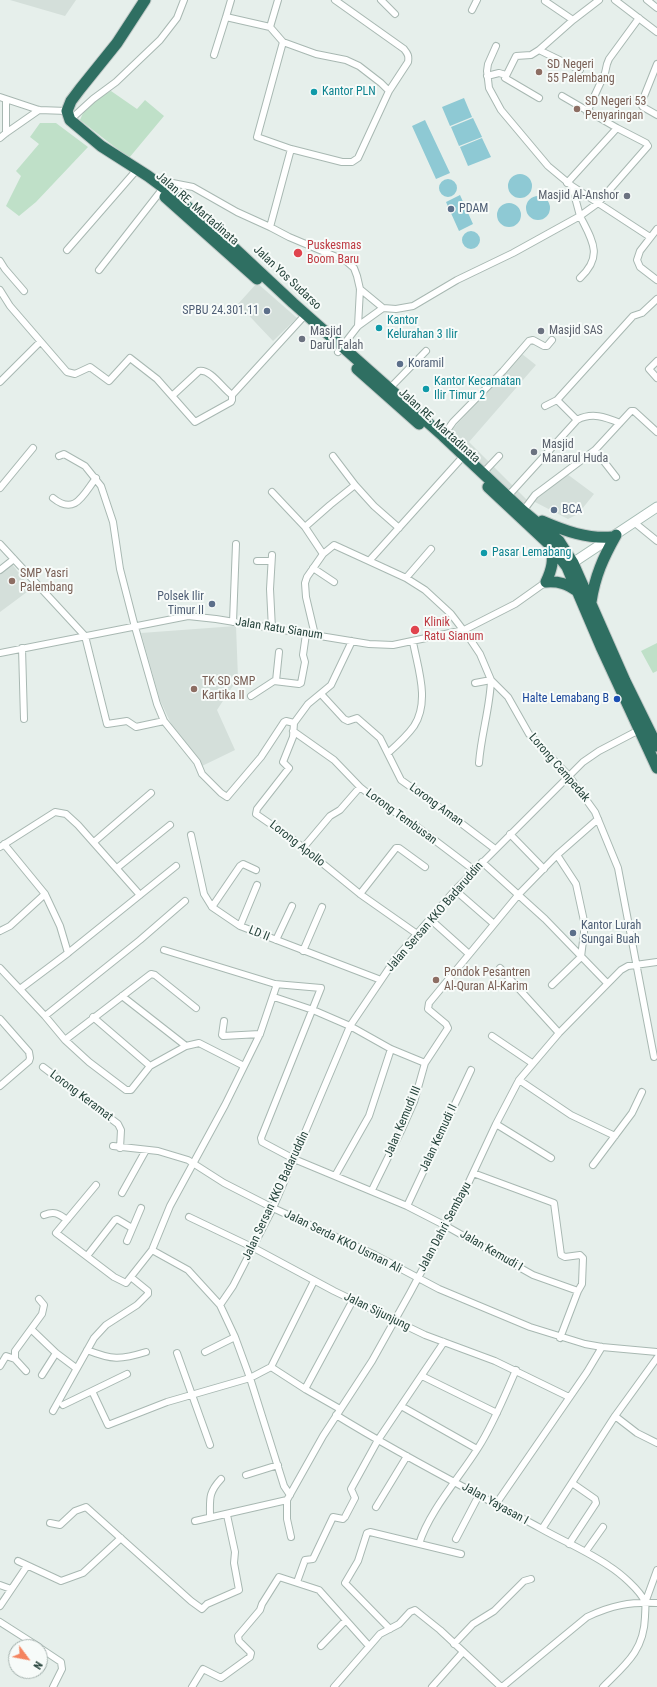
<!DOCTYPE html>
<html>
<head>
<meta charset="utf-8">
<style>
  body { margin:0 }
  #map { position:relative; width:657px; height:1687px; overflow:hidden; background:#e6efeb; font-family:"Roboto Condensed",sans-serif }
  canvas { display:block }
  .north { position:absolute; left:8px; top:1639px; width:40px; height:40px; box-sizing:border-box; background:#f7fbf9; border:1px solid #a3b1ad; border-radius:50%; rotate:122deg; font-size:11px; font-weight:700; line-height:16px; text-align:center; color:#24423a }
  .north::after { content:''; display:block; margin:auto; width:14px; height:18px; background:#f4845f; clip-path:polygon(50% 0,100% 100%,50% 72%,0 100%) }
</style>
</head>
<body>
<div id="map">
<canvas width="657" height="1687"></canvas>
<div class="north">N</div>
</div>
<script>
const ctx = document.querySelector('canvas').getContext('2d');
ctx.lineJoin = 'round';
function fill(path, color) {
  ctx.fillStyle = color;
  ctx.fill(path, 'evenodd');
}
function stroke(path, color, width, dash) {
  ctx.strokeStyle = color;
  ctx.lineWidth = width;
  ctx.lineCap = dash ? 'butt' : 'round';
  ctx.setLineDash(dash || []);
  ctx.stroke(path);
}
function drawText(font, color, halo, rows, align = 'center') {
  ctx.font = font + ' "Roboto Condensed",sans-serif';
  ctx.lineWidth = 4;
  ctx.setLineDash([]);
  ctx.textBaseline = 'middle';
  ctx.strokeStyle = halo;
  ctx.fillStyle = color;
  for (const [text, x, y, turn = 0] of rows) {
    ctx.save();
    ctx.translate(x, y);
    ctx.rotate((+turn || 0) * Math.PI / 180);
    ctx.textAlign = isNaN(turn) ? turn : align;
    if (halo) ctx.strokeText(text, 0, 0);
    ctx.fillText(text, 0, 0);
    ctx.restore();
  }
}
const built = new Path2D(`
  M10 0H76L65 16Z
  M257 283 297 318 273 341 238 304Z
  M522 354 536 365 469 442 529 502 523 506 446 436Z
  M567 474 594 494 578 514 568 519 533 501 537 494Z
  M12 564 31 589 0 612V573Z
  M236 626 238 678 217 710 235 750 202 766 174 730 160 700 141 633Z`);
const green = new Path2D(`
  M111 91 137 109 145 100 164 116 129 158 80 120C85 105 98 97 111 91Z
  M40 123H56L88 147 36 202 19 216 6 206 21 176 16 171 39 144 30 137Z
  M657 643V671L653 673 641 651Z`);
const water = new Path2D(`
  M464 98 472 117 450 126 442 107Z
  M473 118 482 137 459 146 451 127Z
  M425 120 450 173 436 179 412 126Z
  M482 138 491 157 468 166 460 147Z
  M508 186a12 12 0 1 1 24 0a12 12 0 1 1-24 0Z
  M439 188a9 9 0 1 1 18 0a9 9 0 1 1-18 0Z
  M460 195 473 224 459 231 446 202Z
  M526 208a12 12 0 1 1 24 0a12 12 0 1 1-24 0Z
  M497 215a12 12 0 1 1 24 0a12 12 0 1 1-24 0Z
  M462 240a9 9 0 1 1 18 0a9 9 0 1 1-18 0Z`);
const street = new Path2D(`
  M231 0 226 17 270 27
  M278 0 270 27 283 42 257 137 291 149 342 162H352L358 158 389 91 381 83 359 66 346 60 316 54 283 42
  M335 0 404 49C408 54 409 56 408 62L389 91
  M381 0 395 14
  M615 0 657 32
  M647 0 657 8
  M545 1 573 20
  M472 10 477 0
  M539 50 531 55 516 56 505 78 539 98
  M214 55 226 17
  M657 64 641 104 643 107 657 115
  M580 70 539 50 573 20 599 0
  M487 76 499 73 506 75
  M562 96 617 128 567 183
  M0 97 39 110 67 111
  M587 112 605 73 607 64 609 59 639 18
  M70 120 93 99 116 82 160 40 177 18 184 0
  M6 133V100
  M0 138 6 133 39 110
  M291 149 270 227 289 237 346 261 354 268 357 276 360 289 358 326
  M157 180 193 187 237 212 270 227
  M572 186 650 237
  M657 229 640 251 637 260 640 267 657 280
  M67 250 134 173
  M0 261 5 269 24 291
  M99 270 160 192
  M580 278C604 256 592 240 580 216L598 203 648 146 646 143 617 128
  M360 289 383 308
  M0 290 10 306 67 372 75 374 90 367 109 381 130 358 157 379 195 422 231 402 232 400V395L306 314
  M338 352 358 326 383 308 396 309 413 306 457 280 513 253 580 216 572 186 548 166 501 110 489 88 487 71 488 64 496 46
  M657 361 649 369 657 378
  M0 382 40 342
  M390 388 426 351
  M172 396 199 371C211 369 222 388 232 395
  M545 406 557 400
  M577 420C592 412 605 417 620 423
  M443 436 453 422 503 371 529 341 533 340 544 346H547L552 340
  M595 450 631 411H634L657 432
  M59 456 64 454 85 466 101 486 113 522 120 569 135 627 157 704 164 721 197 762 202 774 221 793 227 797 261 757 284 722 286 721 294 723
  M333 456 355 485
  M483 473 499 456
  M0 488 33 448
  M272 492 305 527
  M508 496 577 420 557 400 633 316 642 313 657 299
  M53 498C75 516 83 495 96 478
  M523 511 535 495 595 450 616 477
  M635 523 657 541
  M0 544 85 636 107 724 127 721 136 727 164 721
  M323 554 305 527 330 505 355 485 374 506 399 528
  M257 561H271
  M369 561 406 578 425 590 451 614 470 639 480 654 491 680 508 697 529 734 569 776 595 812 618 868 654 1057
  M313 568 334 582
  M0 570 14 559
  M406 578 431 549
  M233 622 236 544
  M272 629 270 589 272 555
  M315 635 306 597 305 583 307 577 323 554 334 545 369 561 459 461
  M352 641 331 685 308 704 294 723 293 737 283 762 289 768 257 809 256 814 295 841 360 894 417 934
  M22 648 24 719
  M0 653 188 616 216 619 369 644 393 645 464 630 515 604 546 582
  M276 681 279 652
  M475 683 491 680C490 708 481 735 479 763
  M321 694 344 719 348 721 357 718 380 738 401 780 449 814 495 849
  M251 696 274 681 299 684 301 683 305 662 303 655 306 634
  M293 731 334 760 360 787 375 799 416 826 474 870
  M388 753C397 745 407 736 414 726 430 701 418 669 413 642
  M510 834 544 869
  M191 835 204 894 212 907 240 926 381 980
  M94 842 151 793
  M0 847 55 812 66 814 78 825 140 895
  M303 848 330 816 340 810 360 787
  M482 862 545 919 607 983
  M117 868 170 825
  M455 890 494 924
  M45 894 60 926 68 953
  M360 894 396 848H399L425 867
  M212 907 240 866 243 864 256 870
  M430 919 469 954
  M240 926 257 885
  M0 931 10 926 45 894 4 844
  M276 940 292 906
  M303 951 322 907
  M0 968 45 1016 65 1040 89 1062 126 1090H131L150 1066 186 1046 199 1043 244 1066
  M500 968 559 1033
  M275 984 321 988 261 1138 262 1142 294 1159 407 1206 446 1226 533 1275 578 1291 560 1338
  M552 985 581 957 584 933V921L576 884 557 855
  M20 989 68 953 176 866
  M122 996 186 1046
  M274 997 313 1010 350 1026 391 1049 425 1063 414 1102 402 1129 372 1190
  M45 1016 140 940 185 901
  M93 1017 150 1066
  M0 1019 29 1052 30 1058 29 1061 0 1086
  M224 1021 222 1035 223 1036 260 1034
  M492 1036 532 1063
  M65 1040 151 974 155 975 196 1008
  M425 1063 448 1028 446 1024 428 1009 429 1003 519 894 557 855 598 819
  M43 1067 118 1124 121 1130 120 1148
  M519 1080 571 1115 615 1136
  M496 1124 551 1158
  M113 1146 158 1151 188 1160 224 1183 273 1208 375 1255 439 1289 530 1327 585 1344 602 1347 657 1352
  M593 1165 632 1113 642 1092
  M473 1173 554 1203 561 1255 565 1257 580 1255 583 1258 582 1284 578 1291
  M335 1176 369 1116 391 1049
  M96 1185 56 1233 114 1277 126 1283 152 1250 170 1206 225 1105 260 1034 276 987 275 984 164 950
  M122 1193 146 1150
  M407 1206 471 1070
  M44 1215C54 1211 58 1213 67 1220
  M189 1217 254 1248 334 1291 425 1335 495 1361 569 1397
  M127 1241 141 1208
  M152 1250 188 1270 220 1305 235 1337 250 1378 284 1486 290 1495
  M87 1256 115 1220 117 1219 132 1228
  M314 1281 271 1367 305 1389 340 1409
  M220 1305 233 1286 273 1208 350 1026 396 958 455 890 583 762 599 751 641 729
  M32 1330 56 1353 76 1368
  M87 1350C112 1360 120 1360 146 1352
  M205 1352 235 1337
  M177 1353 210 1445
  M0 1366 6 1356 15 1359
  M26 1371 15 1359V1351L42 1314 44 1305 39 1299
  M42 1375 56 1353
  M422 1376 497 1413
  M305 1389 353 1300
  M92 1391 108 1425 167 1402 250 1378 271 1367
  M63 1405 127 1374
  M401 1406 477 1449
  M53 1411 94 1338 106 1325 137 1305 148 1294V1291L132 1278
  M336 1415C402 1456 472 1491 540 1528 563 1541 587 1551 609 1566 620 1573 640 1590 645 1602 646 1606 645 1613 645 1617 644 1651 625 1665 603 1687
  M615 1416 637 1433 657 1443
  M246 1475 278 1465
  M496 1504 587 1372 602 1347
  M376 1507 407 1456
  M210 1517C210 1499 208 1493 221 1479
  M195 1521 287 1500
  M50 1523 60 1525 75 1511 86 1507 191 1601 202 1609 207 1604 239 1590 234 1563 235 1552 227 1515
  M542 1529 615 1416 657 1358
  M291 1537 287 1519V1500L323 1436 372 1361 410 1293 467 1186 496 1124 519 1080 559 1033 621 970 628 966 657 962
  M456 1539 479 1495
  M419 1544C429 1511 460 1477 478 1448 494 1423 504 1397 516 1370
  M569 1544 596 1503 595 1499 572 1483
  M586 1551 603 1527
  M18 1561 61 1581 83 1573 121 1538
  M297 1582 305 1560 313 1559 333 1517 343 1519 345 1517 355 1498 351 1489 378 1440 444 1342
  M0 1585 11 1589
  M645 1603 657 1570
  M0 1606 27 1566
  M0 1622 39 1647
  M390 1629 345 1583 358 1561 367 1533 370 1532 461 1554
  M454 1644 473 1624 494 1611 524 1581 531 1579
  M321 1646 345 1621
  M40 1648 61 1662 62 1669 53 1687
  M192 1687 203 1669 221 1678 250 1657 251 1653 239 1641 238 1636 260 1610 262 1604 279 1577 319 1590 369 1646
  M334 1687 380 1634 399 1624 410 1612 415 1610 440 1630 501 1687
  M432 1687 463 1652
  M502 1687 587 1617C612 1605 630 1602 657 1603`);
const secondary = new Path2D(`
  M568 566 657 507`);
const highway = new Path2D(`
  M145 0 117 43 80 89 71 101 67 111 70 120 101 146 148 176 175 196 231 245 293 303 443 436 523 511 559 541 573 563 625 681 657 746
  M165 197 257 279
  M357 369 419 424
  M488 487 551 546 567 567 602 649 657 768
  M542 521C565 531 587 539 612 537
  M551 547C554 560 552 569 546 582 559 581 567 584 577 591
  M591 602C595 576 603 558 616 535`);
const markers = [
  [539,72,4,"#8d6e63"],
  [314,92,4,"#0f9aa8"],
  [577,109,4,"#8d6e63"],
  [627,196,4,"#6b7280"],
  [451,209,4,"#5c6f8a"],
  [298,253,5,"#e0444e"],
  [267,311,4,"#5c6f8a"],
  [379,328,4,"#0f9aa8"],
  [541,331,4,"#6b7280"],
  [302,339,4,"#6b7280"],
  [400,364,4,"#5c6f8a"],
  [426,389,4,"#0f9aa8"],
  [534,452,4,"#6b7280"],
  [554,510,4,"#5c6f8a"],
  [484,553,4,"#0f9aa8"],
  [12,581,4,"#8d6e63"],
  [212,604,4,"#5c6f8a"],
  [415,630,5,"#e0444e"],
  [194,689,4,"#8d6e63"],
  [617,699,4,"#1a4fb4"],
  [573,933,4,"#5c6f8a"],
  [436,980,4,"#8d6e63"]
];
const educationNames = [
  ["SD Negeri",547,65],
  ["55 Palembang",547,79],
  ["SD Negeri 53",585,102],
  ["Penyaringan",585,116],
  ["SMP Yasri",20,574],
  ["Palembang",20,588],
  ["TK SD SMP",202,682],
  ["Kartika II",202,696],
  ["Pondok Pesantren",444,973],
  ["Al-Quran Al-Karim",444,987]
];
const cultureNames = [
  ["Kantor PLN",322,92],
  ["Kantor",387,321],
  ["Kelurahan 3 Ilir",387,335],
  ["Kantor Kecamatan",434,382],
  ["Ilir Timur 2",434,396],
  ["Pasar Lemabang",492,553]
];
const worshipNames = [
  ["Masjid Al-Anshor",619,196,"right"],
  ["Masjid SAS",549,331],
  ["Masjid",310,332],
  ["Darul Falah",310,346],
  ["Masjid",542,445],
  ["Manarul Huda",542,459]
];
const streetNames = [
  ["Jalan RE. Martadinata",197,209,41],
  ["Jalan Yos Sudarso",287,278,43],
  ["Jalan RE. Martadinata",439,426,42],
  ["Jalan Ratu Sianum",279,629,9],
  ["Lorong Cempedak",559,768,49],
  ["Lorong Aman",436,805,36],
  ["Lorong Tembusan",401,817,36],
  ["Lorong Apollo",297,844,38],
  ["Jalan Sersan KKO Badaruddin",435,917,-49],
  ["LD II",259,934,22],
  ["Lorong Keramat",81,1096,37],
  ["Jalan Kemudi III",403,1122,-67],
  ["Jalan Kemudi II",439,1138,-65],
  ["Jalan Sersan KKO Badaruddin",276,1196,-65],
  ["Jalan Dahri Sembayu",445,1227,-62],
  ["Jalan Serda KKO Usman Ali",343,1242,26],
  ["Jalan Kemudi I",491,1251,30],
  ["Jalan Sijunjung",377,1312,26],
  ["Jalan Yayasan I",495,1504,29]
];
const serviceNames = [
  ["PDAM",459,209],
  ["SPBU 24.301.11",259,311,"right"],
  ["Koramil",408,364],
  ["BCA",562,510],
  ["Polsek Ilir",204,597,"right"],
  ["Timur II",204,611,"right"],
  ["Kantor Lurah",581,926],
  ["Sungai Buah",581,940]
];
const healthNames = [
  ["Puskesmas",307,246],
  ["Boom Baru",307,260],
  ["Klinik",424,623],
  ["Ratu Sianum",424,637]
];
const transitNames = [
  ["Halte Lemabang B",609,699]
];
fill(built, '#d4dfda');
fill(green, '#bfe0c8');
fill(water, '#8ec9d4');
stroke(street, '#a8b8b2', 8);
stroke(secondary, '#a4bbb3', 11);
stroke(highway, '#c2cac8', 13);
stroke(street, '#fff', 6);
stroke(secondary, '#fff', 9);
stroke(highway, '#2f6f62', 11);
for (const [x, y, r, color] of markers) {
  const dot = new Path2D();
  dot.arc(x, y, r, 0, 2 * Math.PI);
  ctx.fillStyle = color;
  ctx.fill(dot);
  stroke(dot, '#f7fbf9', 1.5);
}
drawText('12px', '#785e54', '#f7fbf9', educationNames, 'left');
drawText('12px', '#0d838f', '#f7fbf9', cultureNames, 'left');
drawText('12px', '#5b616d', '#f7fbf9', worshipNames, 'left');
drawText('12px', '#24423a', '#f7fbf9', streetNames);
drawText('12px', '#4e5e75', '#f7fbf9', serviceNames, 'left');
drawText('12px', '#be3a42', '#f7fbf9', healthNames, 'left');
drawText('12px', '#164399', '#f7fbf9', transitNames, 'right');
</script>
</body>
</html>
